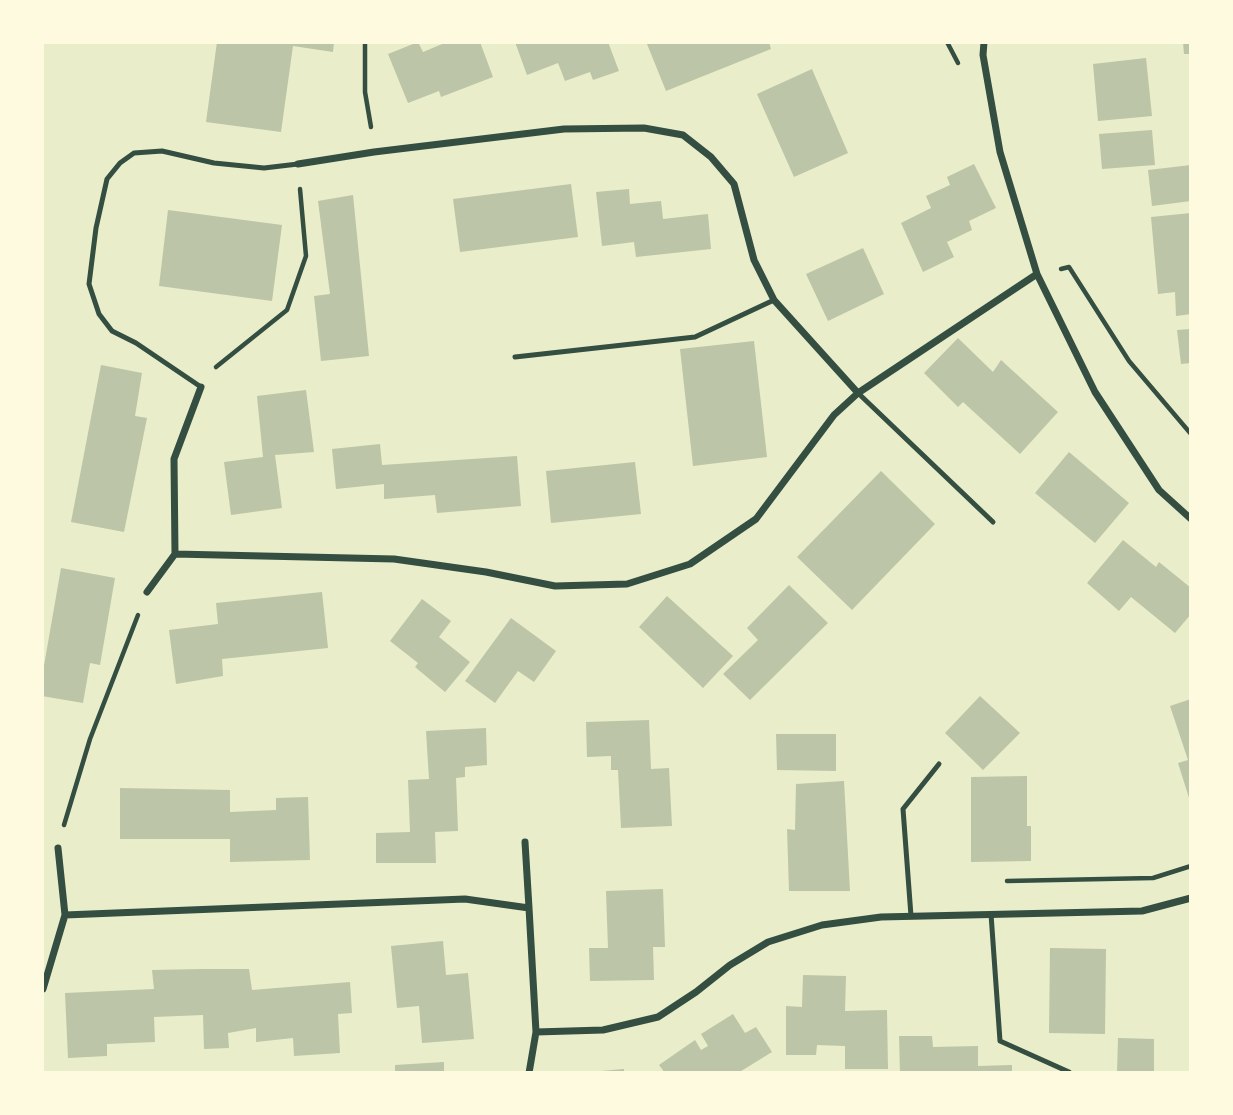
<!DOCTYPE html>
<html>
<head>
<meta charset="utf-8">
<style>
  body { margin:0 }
  #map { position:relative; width:1233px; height:1115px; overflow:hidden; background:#e9edc9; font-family:Cabin,sans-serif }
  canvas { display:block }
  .frame { position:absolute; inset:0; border:44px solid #fefae0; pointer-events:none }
</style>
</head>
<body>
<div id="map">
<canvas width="1233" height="1115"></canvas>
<div class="frame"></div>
</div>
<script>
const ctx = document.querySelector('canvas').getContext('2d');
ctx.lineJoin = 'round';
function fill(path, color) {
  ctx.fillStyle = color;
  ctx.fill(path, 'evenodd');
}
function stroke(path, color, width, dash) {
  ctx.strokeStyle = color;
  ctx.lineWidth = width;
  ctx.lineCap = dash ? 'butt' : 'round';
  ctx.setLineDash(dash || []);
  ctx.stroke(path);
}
const building = new Path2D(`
  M217 42H334L333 52 293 46 281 132 206 122Z
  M418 42 423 52 447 42H480L493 77 441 97 439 91 408 103 388 54Z
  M515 42H608L619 71 593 80 590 72 565 81 558 63 527 75Z
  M652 42H769L771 49 666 91 647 44Z
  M1183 42H1191V54H1184Z
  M1146 58 1152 116 1098 121 1093 64Z
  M812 69 848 153 794 177 757 94Z
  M1152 130 1155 165 1102 169 1099 134Z
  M974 164 996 208 969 221 972 230 947 242 954 257 923 272 901 223 931 208 926 196 950 185 947 177Z
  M1191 165V201L1152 206 1148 170Z
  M571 184 578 237 460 252 453 199Z
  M629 189 630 204 661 201 663 219 708 214 711 249 636 257 634 242 602 246 596 192Z
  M353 195 369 356 321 361 314 296 330 294 318 201Z
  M168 210 282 225 272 301 159 286Z
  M1191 213V314L1176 316 1175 292 1158 294 1151 217Z
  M863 248 884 294 828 321 806 274Z
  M1191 329V363L1181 364 1177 330Z
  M958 338 993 372 1001 360 1058 412 1020 454 963 402 958 407 924 373Z
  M754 341 767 457 693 466 680 349Z
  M101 365 142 373 135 416 147 418 124 532 71 522Z
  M306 390 314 452 275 455 282 508 231 515 224 462 263 457 257 396Z
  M380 444 382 465 517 456 521 506 437 513 435 495 384 499V484L336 489 332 449Z
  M1069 452 1129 503 1095 543 1035 493Z
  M635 462 641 514 551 523 546 471Z
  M881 471 935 524 852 610 797 557Z
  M1123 540 1156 567 1159 562 1191 588V614L1175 633 1131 597 1119 611 1087 583Z
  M61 568 115 578 100 665 90 663 83 703 42 696V677Z
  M789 585 828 623 750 700 723 674 758 640 747 628Z
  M322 592 328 648 222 659 223 676 176 684 169 630 218 624 216 603Z
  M667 596 733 656 703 688 639 627Z
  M422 599 451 621 439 637 470 662 445 692 415 667 418 663 390 641Z
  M511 618 556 651 534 682 518 671 495 703 465 681Z
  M980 696 1020 733 983 770 945 733Z
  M1191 699V801H1190L1178 763 1188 760 1170 706Z
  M649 720 651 769 669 768 672 826 621 828 618 770H611V756L587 757 586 722Z
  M486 728 487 765 465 767V777L456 778 458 831 435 832 436 863H376V833L410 832 408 780 429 779 426 731Z
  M776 734H836V771L777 770Z
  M1027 776V826H1031V861L971 862V777Z
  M844 781 850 891H789L787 829 795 830 796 784Z
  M120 788 230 790V812L276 810V798L308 797 310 860 230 862V839H120Z
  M663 889 665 947H653L654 980 590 981 589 948H608L606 891Z
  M443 941 446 975 468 973 474 1039 422 1043 419 1006 397 1008 391 946Z
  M1050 948 1106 949 1105 1034 1049 1033Z
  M202 969H249L252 990 350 982 352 1013 338 1014 340 1053 294 1056 293 1038 256 1042V1028L228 1033 229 1048 204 1049 203 1015 154 1017 155 1042 107 1044V1056L68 1058 65 993 154 989 152 970Z
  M803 975 846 976 845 1011 887 1010 888 1069H845V1046L817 1045 816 1055H786V1006L802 1007Z
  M733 1014 745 1033 756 1027 772 1052 738 1073H665L659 1065 695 1040 701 1050 708 1046 701 1034Z
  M899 1036H932L933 1047 978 1046V1066L1012 1065V1073H900Z
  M1118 1038 1154 1039V1073H1117Z
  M444 1062V1073H395V1065Z
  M624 1069V1073H601V1071Z`);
const path = new Path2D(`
  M365 42V92L371 127
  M947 42 958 63
  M1061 269 1069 267 1129 361 1191 434
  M216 367 287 310 306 256 300 189
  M64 825 90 739 138 615
  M1007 881 1153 878 1191 866`);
const service = new Path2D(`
  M515 357 695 337 774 300
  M201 387 136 343 112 331 99 314 89 284 96 228 107 179 120 163 134 153 162 151 214 163 264 168 298 164
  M858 393 993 522
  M991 914 1000 1041 1069 1072
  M911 916 903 809 939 764`);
const minor = new Path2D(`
  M984 42 983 55 1000 152 1037 274 1095 392 1159 490 1191 519
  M298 164 374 152 564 129 644 128 683 135 711 157 734 184 754 260 774 300 858 393
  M175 554 394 559 486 572 555 586 627 584 690 564 756 519 834 415 858 393 1037 274
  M147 592 175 554 174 459 201 387
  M525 842 529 908
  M65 915 465 899 529 908 536 1032
  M43 989 65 915 58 848
  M529 1073 536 1032 603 1030 658 1017 696 992 730 965 768 942 822 925 881 917 1142 911 1191 898`);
fill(building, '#bcc5a7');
stroke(path, '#344e41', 4.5);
stroke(service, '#344e41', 5);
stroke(minor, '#344e41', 7);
</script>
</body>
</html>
